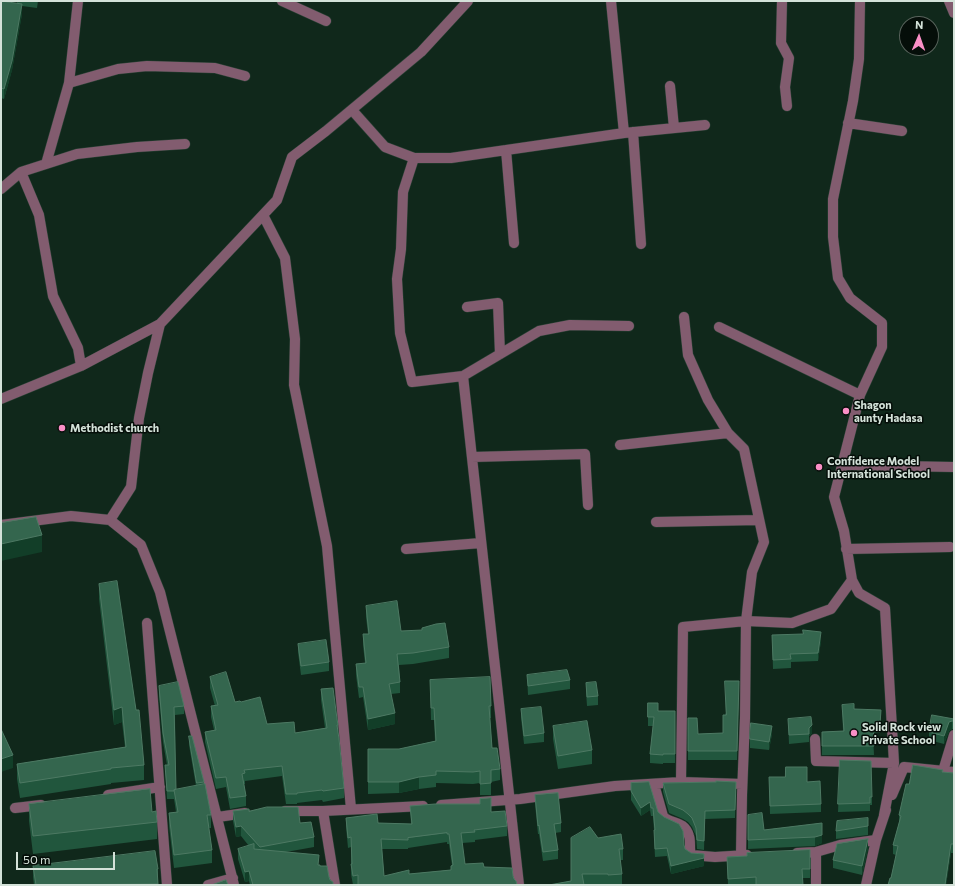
<!DOCTYPE html>
<html>
<head>
<meta charset="utf-8">
<style>
  body { margin:0 }
  #map { position:relative; width:955px; height:886px; overflow:hidden; background:#10281b; font-family:Commissioner,sans-serif }
  canvas { display:block }
  .frame { position:absolute; inset:0; border:2px solid #d4e2d9; pointer-events:none }
  .north { position:absolute; left:899px; top:16px; width:40px; height:40px; box-sizing:border-box; background:#050e09; border:1px solid #58635c; border-radius:50%; rotate:2deg; font-size:11px; font-weight:700; line-height:16px; text-align:center; color:#d4e2d9 }
  .north::after { content:''; display:block; margin:auto; width:14px; height:18px; background:#fa8fc6; clip-path:polygon(50% 0,100% 100%,50% 72%,0 100%) }
  .scale { position:absolute; left:16px; top:852px; width:99px; height:18px; box-sizing:border-box; border:2px solid #d4e2d9; border-top:0; padding-left:5px; font-size:12px; line-height:14px; white-space:nowrap; color:#d4e2d9; -webkit-text-stroke:3px #050e09; paint-order:stroke }
</style>
</head>
<body>
<div id="map">
<canvas width="955" height="886"></canvas>
<div class="frame"></div>
<div class="north">N</div>
<div class="scale">50 m</div>
</div>
<script>
const ctx = document.querySelector('canvas').getContext('2d');
ctx.lineJoin = 'round';
function stroke(path, color, width, dash) {
  ctx.strokeStyle = color;
  ctx.lineWidth = width;
  ctx.lineCap = dash ? 'butt' : 'round';
  ctx.setLineDash(dash || []);
  ctx.stroke(path);
}
function fill(path, color) {
  ctx.fillStyle = color;
  ctx.fill(path, 'evenodd');
}
function drawText(font, color, halo, rows, align = 'center') {
  ctx.font = font + ' Commissioner,sans-serif';
  ctx.lineWidth = 3;
  ctx.setLineDash([]);
  ctx.textBaseline = 'middle';
  ctx.strokeStyle = halo;
  ctx.fillStyle = color;
  for (const [text, x, y, turn = 0] of rows) {
    ctx.save();
    ctx.translate(x, y);
    ctx.rotate((+turn || 0) * Math.PI / 180);
    ctx.textAlign = isNaN(turn) ? turn : align;
    if (halo) ctx.strokeText(text, 0, 0);
    ctx.fillText(text, 0, 0);
    ctx.restore();
  }
}
const minor = new Path2D(`
  M282 1 326 21
  M611 1 624 133
  M782 1 781 43 789 58 785 87 787 106
  M860 1 859 59 853 101 833 199V237L838 278 850 298 882 323V347L860 395 834 497 844 531 852 580 859 593 885 608 894 763 884 815
  M949 1 954 13
  M69 83 118 69 147 66 215 68 245 76
  M670 86 674 128
  M352 110 385 147 414 158H451L624 133 705 125
  M848 123 902 131
  M633 132 641 244
  M506 150 514 243
  M414 158 403 192 401 249 397 279 400 333 412 382 463 376
  M46 164 69 83 78 1
  M21 172 39 215 53 296 78 348 81 366
  M1 189 21 172 77 154 137 147 185 144
  M263 215 285 258 295 339 294 385 327 546 351 809
  M467 307 498 303 500 354
  M719 327 860 395
  M1 399 81 366 160 324 277 200 292 157 326 131 421 52 468 1
  M620 445 728 433
  M472 457 585 454 588 505
  M842 465 954 467
  M110 520 131 487 139 418 148 373 160 324
  M656 522 759 520
  M1 525 71 516 110 520 141 545 160 592 234 885
  M406 549 481 543
  M846 549 950 547
  M147 623 167 885
  M815 739 816 761 894 763
  M943 771 954 735
  M681 782 683 627 746 621 752 572 764 542 744 449 728 433 708 400 688 355 684 317
  M654 784 663 816C670 825 684 819 689 836 691 842 689 849 691 855L715 857 747 855
  M108 795 160 787
  M892 795 904 767 954 772
  M441 805 520 799 615 786 681 782 742 784
  M15 808 41 805
  M285 811H323L423 806
  M323 811 335 885
  M218 817 245 813
  M797 853 816 852 840 845 876 840
  M741 855 742 795 745 718 746 621 792 623 831 609 852 580
  M208 885 233 878
  M519 885 463 376 539 331 570 325 629 326
  M816 885V852
  M866 885 876 840 886 810`);
const wall = new Path2D(`
  M1 1 17 4V1H38L37 8 22 6V14L12 70 4 99 1 98Z
  M99 584 136 710 144 765V780L111 783V784L20 798 17 779V764L125 747 122 722 114 725 99 599Z
  M366 606 401 631 449 647V658L413 664 399 665 400 682V693L391 694 395 724 368 730 363 697 359 698 356 675V664L365 663 363 645V634H368L366 617Z
  M772 635 821 641 818 661 791 662V668L773 669Z
  M298 644 329 662V671L301 675 298 652Z
  M527 675 570 680V689L528 695Z
  M210 677 235 702H241L267 724 295 733 325 728 321 700V689L338 725V731L344 788V798L323 802 322 800 297 803V804H286L282 776 245 781V784H244L246 796V806L230 809 226 787 216 789 205 742V732L214 730 211 717V706H215L210 688Z
  M430 680 491 706V718H490L492 748 500 769V780L491 782V795H480V783L473 784 436 783V787L419 789 399 793 368 794V749H399L435 741 434 720H431Z
  M739 681 737 760H688V718L698 734 723 733 725 715Z
  M586 683 598 696V705L587 706 586 692Z
  M159 686 184 706V714L175 715 176 789 196 786 189 745V736L204 782V785L211 815V828H209L212 850V863L174 868 169 826V813L176 812 174 799H167L165 765H167L163 742 159 695Z
  M648 703 658 711H675V763H663V764L650 763V754L653 726H648Z
  M842 705 854 709 881 710 880 733H873L874 755H822V732L843 731Z
  M521 709 544 733V742L524 744 521 718Z
  M788 719 812 733 809 736V742L789 744Z
  M954 719V729H952L949 731 944 744 929 740V732Z
  M553 726 592 750V764L558 769 553 739Z
  M772 734 769 750 750 748V739Z
  M840 760 872 797V805H870V811L838 812Z
  M943 772 954 773V853H951L946 885H888L891 878 896 855 893 854V845L899 823V815L909 784Z
  M769 777 807 782 821 804V812L770 814Z
  M716 782H736L735 818 705 819 704 850 697 849 696 836 692 827 688 822 683 819 669 813 663 792V783Z
  M631 783 658 812 684 845 685 849 691 853 704 854V866L671 874 667 856 655 857 654 838V830L653 816H651L650 810 641 816 631 800Z
  M535 795 561 823V832L555 833 558 850V859L543 861 539 834H538L535 804Z
  M29 804 152 812 157 822V839L33 854 29 821Z
  M410 806 491 812 507 826V836L475 840V842L462 843 465 864 484 867 513 876 517 885H353L351 874V847L348 848 346 827V818L378 823 411 824ZM447 842V844H449L452 865 451 866V870L409 874 384 876 382 849H408V848Z
  M233 811H249L300 823 314 837V847L286 852 319 865 329 877 333 885H250L249 881 245 882 238 859V849L249 846 241 836 236 837 233 821Z
  M748 815 764 830 822 823V843L815 846 748 849Z
  M868 818V835L836 839V831Z
  M598 838 623 849V860H620L622 874V885H549L571 881Z
  M868 848 862 875 833 868V860Z
  M810 850V878H802L803 885H728L727 857 747 856V853Z
  M33 866 158 869V885H34L33 877Z`);
const shadedWall = new Path2D(`
  M22 4V14L12 70 4 99V89Z
  M42 535V552L1 561V544Z
  M821 632V641L818 661V653Z
  M122 707V722L114 725V710Z
  M395 713V724L368 730V719Z
  M952 721V729L949 731 944 744V736L949 722Z
  M812 725V733L809 736V742V728Z
  M772 726V734L769 750V742Z
  M13 755V768L1 772V759Z
  M419 777V789L399 793V782Z
  M650 802V810L641 816V808Z
  M241 826V836L236 837V827Z
  M822 835V843L815 846V837Z
  M868 839V848L862 875V866Z
  M951 844V853L946 885H945Z
  M704 858V866L671 874V866Z
  M249 871V881L245 882V872Z`);
const building = new Path2D(`
  M1 1 22 4 12 61 4 89 1 88Z
  M36 517 42 535 1 544V523Z
  M117 581 136 710H139L144 765 111 768V769L20 783 17 764 126 747 122 707 114 710 99 584Z
  M397 601 401 631 422 630V628L436 624 445 623 449 647 413 653 397 654 400 682 389 684 395 713 368 719 363 687H359L356 664 366 663 363 634H369L366 606Z
  M803 630 821 632 818 653 790 654 791 659 773 660 772 635 803 634Z
  M326 640 329 662 301 666 298 644Z
  M567 670 570 680 528 686 527 675Z
  M226 672 235 702 240 701 241 702 260 697 267 724 294 722 295 733 327 728 321 689 333 688 337 719 338 725H337L339 739 344 788 323 791 322 790 297 793V794H286L282 766 244 770 245 773 242 774 246 796 230 798 226 777 216 778 205 732 216 730 211 706 218 705 210 677Z
  M490 677 491 706H489L492 748H497L500 769 491 770V783L480 784V771L473 772 436 771V775L419 777 399 782H368V749H399L436 741 434 708H431L430 680Z
  M725 681H739L737 751H688V718H697L698 734 723 733V715H726Z
  M178 682 184 706 174 707 176 789 174 790V791H167L165 765H169L163 733 159 686Z
  M596 682 598 696 587 697 586 683Z
  M648 703H658V711H675V754H663V755L650 754 654 717H648Z
  M854 704V709L881 710 880 724H873L874 746H822V732L844 731 842 705Z
  M541 707 544 733 524 736 521 709Z
  M932 715 954 719V721H952L949 722 944 736 929 732Z
  M811 717 812 725 809 728V734L789 735 788 719Z
  M587 721 592 750 558 756 553 726Z
  M751 723 772 726 769 742 750 739Z
  M1 729 13 755 1 759Z
  M189 736H192L204 782 197 783Z
  M840 760 871 761 872 797H870V803L838 804Z
  M913 765 943 770 942 772 954 773V844H951L945 885H888L890 878H891L898 846 893 845 901 816 899 815 906 784H909Z
  M786 767H807V782L820 781 821 804 770 806 769 777H785Z
  M716 781 736 782 735 810 705 811 704 841 697 840 696 828 692 818 688 814 683 810 669 804 663 783 716 782Z
  M649 782 658 812 664 817 679 824 683 831 684 845 685 849 691 853 704 854V858L671 866 667 848 655 849 654 830H655L653 808H651L650 802 641 808 631 791V783Z
  M205 784 211 815H207L212 850 174 855 169 813 178 812 174 790Z
  M150 789 152 812 156 811 157 822 33 836 29 804Z
  M558 793 561 823 554 824 558 850 543 852 539 825 538 826 535 795Z
  M491 798V812L505 811 507 826 474 830 475 832 461 833 465 864 483 863 484 867 512 868 513 876 514 879 516 881 517 885H358V875L353 876 351 864H352L351 837 348 838 346 818 377 814 378 823 412 824 410 806 435 804H480V799ZM447 833V834H449L453 865 451 866V870L409 874V870L384 876 381 839 408 840V838Z
  M267 807H298L300 823 311 822 314 837 260 847 241 826 236 827 233 811 249 809V811Z
  M762 813 764 830 822 823V835L815 837 748 840V815Z
  M868 818V826L836 831 837 821Z
  M590 827 598 838 621 834 623 849H619L622 874 608 875V874H582L584 885H549L571 881V838Z
  M868 839 862 866 833 860 837 844Z
  M254 844V849L319 855 318 865H320V866H327L329 877 330 880 333 882V885H253L249 871 245 872 238 849Z
  M810 850V869H802L803 885H756V877L728 879 727 857 747 856V853Z
  M155 851 158 869H157L158 884 36 885 33 866Z
  M226 880 228 885H212Z`);
const markers = [
  [846,411,4,"#fa8fc6"],
  [62,428,4,"#fa8fc6"],
  [819,467,4,"#fa8fc6"],
  [854,733,4,"#fa8fc6"]
];
const poiNames = [
  ["Shagon",854,405],
  ["aunty Hadasa",854,418],
  ["Methodist church",70,428],
  ["Confidence Model",827,461],
  ["International School",827,474],
  ["Solid Rock view",862,727],
  ["Private School",862,740]
];
stroke(minor, '#2b4236', 11);
stroke(minor, '#825c6f', 10);
fill(wall, '#21563d');
fill(shadedWall, '#123e28');
fill(building, '#34664e');
stroke(building, '#4d7963', 1);
for (const [x, y, r, color] of markers) {
  const dot = new Path2D();
  dot.arc(x, y, r, 0, 2 * Math.PI);
  ctx.fillStyle = color;
  ctx.fill(dot);
  stroke(dot, '#050e09', 1.5);
}
drawText('bold 11px', '#d4e2d9', '#050e09', poiNames, 'left');
</script>
</body>
</html>
